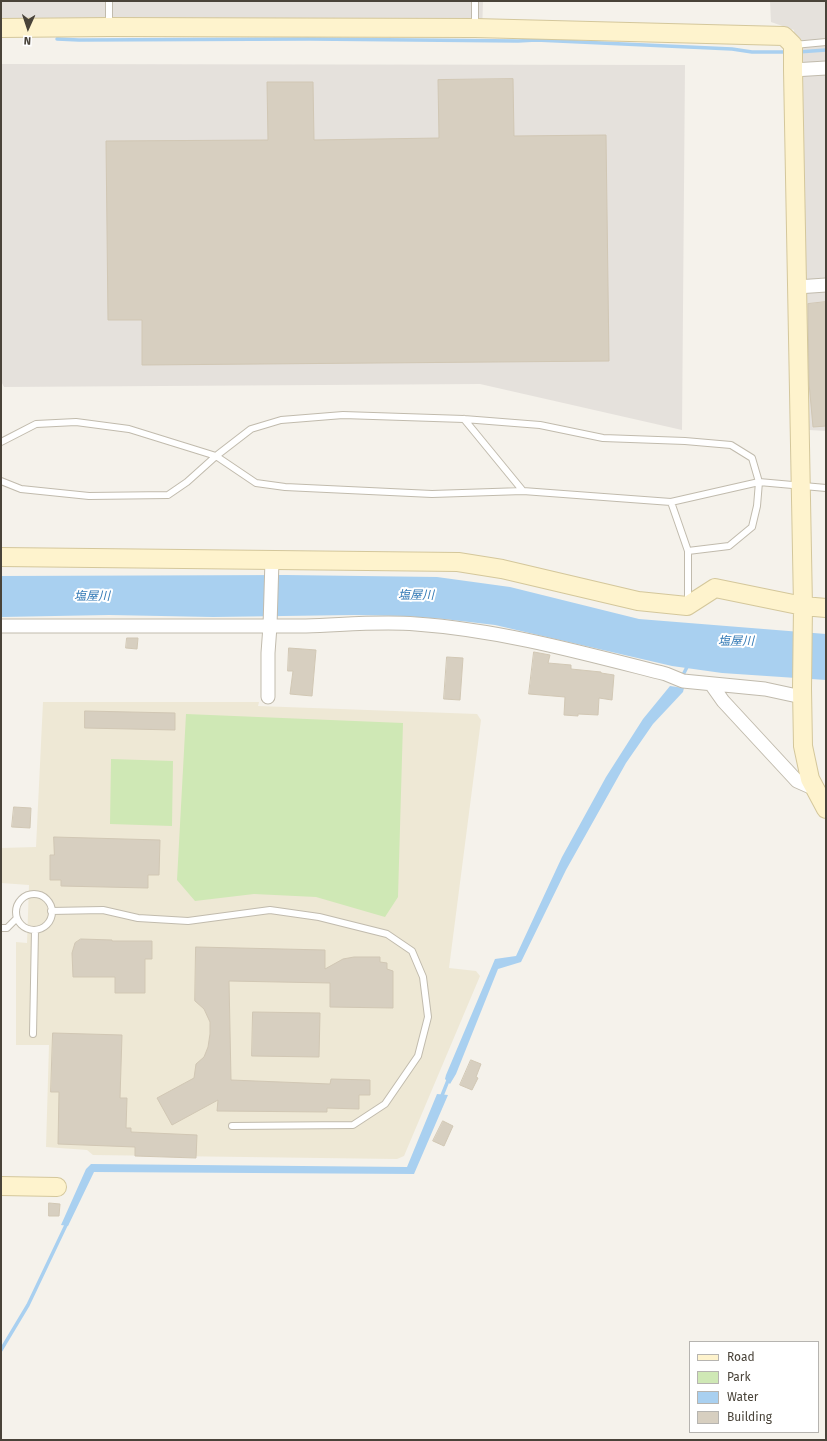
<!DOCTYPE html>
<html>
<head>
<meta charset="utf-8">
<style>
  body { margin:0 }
  #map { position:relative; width:827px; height:1441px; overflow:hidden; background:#f5f2eb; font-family:"Fira Sans",sans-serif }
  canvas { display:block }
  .frame { position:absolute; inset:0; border:2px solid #494339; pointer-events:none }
  .legend { position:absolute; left:689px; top:1341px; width:130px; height:92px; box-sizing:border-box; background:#fff; border:1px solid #b6b4b0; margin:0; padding:5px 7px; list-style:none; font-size:12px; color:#494339 }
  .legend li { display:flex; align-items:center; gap:8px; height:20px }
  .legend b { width:20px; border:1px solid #b6b4b0 }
  .north { position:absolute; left:8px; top:8px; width:40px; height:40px; -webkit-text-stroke:3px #fff; paint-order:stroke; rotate:183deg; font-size:11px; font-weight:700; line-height:16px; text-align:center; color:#494339 }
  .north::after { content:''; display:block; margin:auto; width:14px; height:18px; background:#494339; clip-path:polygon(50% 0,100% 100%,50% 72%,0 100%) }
</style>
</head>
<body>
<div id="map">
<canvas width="827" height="1441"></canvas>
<div class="frame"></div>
<ul class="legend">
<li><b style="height:5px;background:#fef3cd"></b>Road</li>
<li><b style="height:11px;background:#cfe8b5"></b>Park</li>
<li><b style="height:11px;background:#a9d0f0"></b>Water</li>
<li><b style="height:11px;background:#d7cfc0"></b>Building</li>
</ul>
<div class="north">N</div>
</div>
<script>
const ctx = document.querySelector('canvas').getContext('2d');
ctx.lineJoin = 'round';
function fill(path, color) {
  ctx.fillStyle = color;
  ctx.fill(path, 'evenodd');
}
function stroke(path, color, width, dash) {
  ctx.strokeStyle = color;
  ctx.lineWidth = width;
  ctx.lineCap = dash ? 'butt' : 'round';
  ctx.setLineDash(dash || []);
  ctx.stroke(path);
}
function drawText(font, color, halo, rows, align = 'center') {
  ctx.font = font + ' "Fira Sans","Noto Sans JP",sans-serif';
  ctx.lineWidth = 4;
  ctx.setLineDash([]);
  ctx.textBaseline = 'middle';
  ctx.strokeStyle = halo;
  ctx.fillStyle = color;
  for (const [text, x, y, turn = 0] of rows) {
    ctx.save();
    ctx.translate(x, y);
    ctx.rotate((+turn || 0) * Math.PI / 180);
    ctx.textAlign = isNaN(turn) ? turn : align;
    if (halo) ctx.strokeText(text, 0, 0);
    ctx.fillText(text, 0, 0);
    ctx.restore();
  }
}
const industrial = new Path2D(`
  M1 1H483L482 34 1 29Z
  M770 1H826V431L809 430 794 30 771 22Z
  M1 64 685 65 682 430 480 384 4 387 1 381Z`);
const education = new Path2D(`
  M43 702H259L258 706 477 714 481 720 449 968 476 971 480 976 404 1156 397 1159 93 1155 87 1150 46 1147 49 1045H16V942L27 943 29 885 1 883V848L36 847Z`);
const green = new Path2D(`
  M186 714 403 723 398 897 385 917 316 897 254 894 195 901 177 880Z
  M111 759 173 761 172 826 110 824Z`);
const water = new Path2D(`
  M286 575 437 577 510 587 639 619 826 634V680L722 673 672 666 495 625 444 619 404 616 354 615 213 617 109 615 1 617V576Z
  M670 686 684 688 683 692 653 724 626 763 566 870 521 962 498 969 456 1074 450 1084 445 1079 446 1075 495 959 516 956 562 857 606 777 643 719Z
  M437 1094 448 1095 414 1174 94 1172 68 1226 61 1225 86 1169 91 1164 407 1167Z`);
const stream = new Path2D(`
  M57 39 79 40 309 39 518 41 536 40 732 49 752 52H787
  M798 52 826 50
  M682 677 688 665
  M441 1098 449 1078
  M1 1350 28 1305 67 1223`);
const building = new Path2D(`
  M513 79 514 136 606 135 609 361 142 365V320H108L106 141 268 140 267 82H313L314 140 439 138 438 80Z
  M826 302V426L813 427 809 383 808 304Z
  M127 638H138L137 649 126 648Z
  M289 648 316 650 312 696 290 694 293 671H288Z
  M534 652 550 655 548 663 571 665V669L601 672V673L614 675 612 700 599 698 598 715 578 714V716L564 715 565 697 529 694Z
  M447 657 463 658 460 700 444 699Z
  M85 711 175 713V730L85 728Z
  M14 807 31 808 30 828 12 827Z
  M54 837 160 840 159 875H148V888L61 886V880H50V855H54Z
  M81 939 112 940V941H152V959H145V993H115V977H73L72 953 75 943Z
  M196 947 325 950V969L343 959 354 957H380V962L387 963V969L393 971V1008L330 1007V983L229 981 231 1080 330 1084 331 1079 370 1080V1095H359V1109L327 1108V1112L217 1111 218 1100 172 1125 157 1098 194 1078 196 1064 204 1057 208 1047 210 1034V1022L204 1009 195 1001Z
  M253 1012 320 1013 319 1057 252 1056Z
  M53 1033 122 1035 120 1098H127L126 1128H131V1132L197 1135 196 1158 135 1156V1147L58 1144 59 1092H51Z
  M471 1060 481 1064 476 1077 478 1078 472 1090 460 1085Z
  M443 1121 453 1126 444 1146 433 1141Z
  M49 1203 60 1204 59 1216H49Z`);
const lane = new Path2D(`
  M109 25V1
  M475 26V1
  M794 45 826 42
  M464 419 523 491
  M1 442 36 424 76 422 129 429 216 456 256 483 285 487 432 494 523 491 671 502 759 482 826 488
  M1 481 21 489 89 496 168 495 187 482 216 456 251 429 281 420 343 415 464 419 540 425 603 438 685 441 731 445 752 458 759 482 757 506 752 527 729 546 688 551
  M671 502 688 551V602
  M16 912a18 18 0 1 1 36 0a18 18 0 1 1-36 0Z
  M51 911 103 910 138 918 188 921 270 910 319 917 387 934 412 951 423 977 428 1017 418 1056 385 1104 353 1125 232 1126
  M1 928H7L17 918
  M33 1034 35 930`);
const street = new Path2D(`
  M793 70 826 68
  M797 287 826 285
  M1 626H306C343 625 379 621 416 624 501 630 583 653 666 674L683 681 765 689 802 697
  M711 684 723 701 797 781 815 789
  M268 697V653L270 626 272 560`);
const secondary = new Path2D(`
  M1 28 109 27 475 28 784 36 793 45V70L803 606 802 689 803 746 810 779 826 809
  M1 557 458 562 502 569 638 601 687 606 715 588 803 606 826 608
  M1 1186 57 1187`);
const waterNames = [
  ["塩屋川",416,596],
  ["塩屋川",92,597],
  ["塩屋川",736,642]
];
fill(industrial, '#e5e1dc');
fill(education, '#eee8d5');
fill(green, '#cfe8b5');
fill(water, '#a9d0f0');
stroke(stream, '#a9d0f0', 3.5);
fill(building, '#d7cfc0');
stroke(building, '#d1c7b4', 1);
stroke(lane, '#c1bbad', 8);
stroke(street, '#c1bbad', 15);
stroke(secondary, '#d4c79b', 20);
stroke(lane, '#fff', 6);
stroke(street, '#fff', 13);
stroke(secondary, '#fef3cd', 18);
drawText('italic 12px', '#3279b5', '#fff', waterNames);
</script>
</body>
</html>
